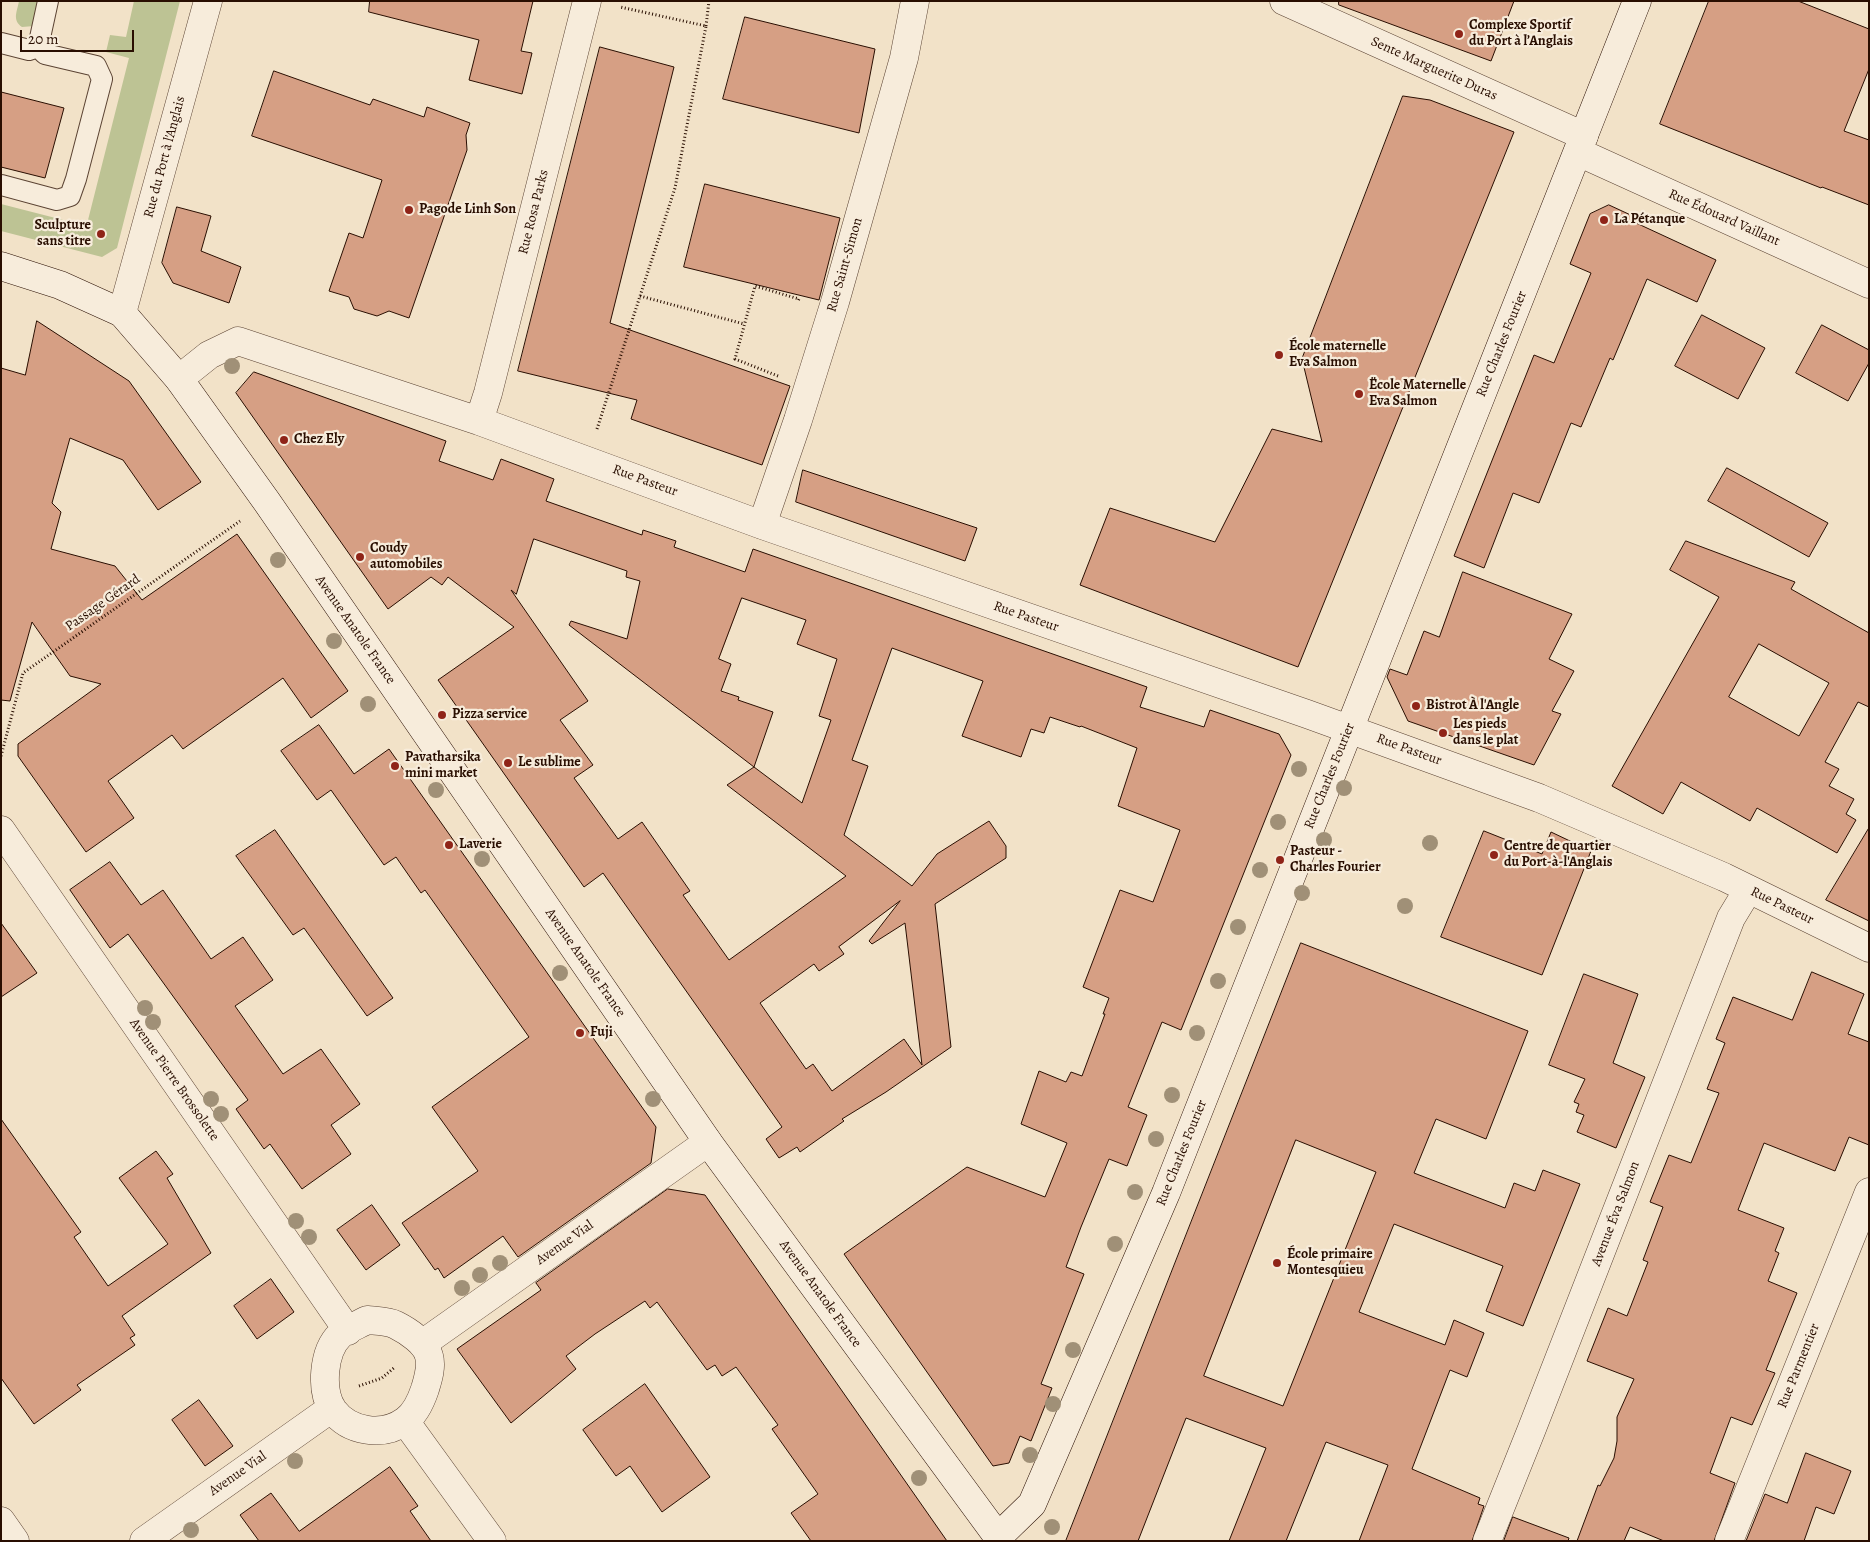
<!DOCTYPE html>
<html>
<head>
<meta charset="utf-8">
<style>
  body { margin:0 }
  #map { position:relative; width:1870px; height:1542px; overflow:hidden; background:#f2e2c8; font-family:Alegreya,serif }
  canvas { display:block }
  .frame { position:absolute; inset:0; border:2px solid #290e01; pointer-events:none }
  .scale { position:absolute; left:20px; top:30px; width:114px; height:22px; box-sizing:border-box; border:2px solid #290e01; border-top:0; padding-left:6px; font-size:15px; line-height:18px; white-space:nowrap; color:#290e01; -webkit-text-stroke:4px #f7ecdb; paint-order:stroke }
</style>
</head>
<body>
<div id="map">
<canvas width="1870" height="1542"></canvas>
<div class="frame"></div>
<div class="scale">20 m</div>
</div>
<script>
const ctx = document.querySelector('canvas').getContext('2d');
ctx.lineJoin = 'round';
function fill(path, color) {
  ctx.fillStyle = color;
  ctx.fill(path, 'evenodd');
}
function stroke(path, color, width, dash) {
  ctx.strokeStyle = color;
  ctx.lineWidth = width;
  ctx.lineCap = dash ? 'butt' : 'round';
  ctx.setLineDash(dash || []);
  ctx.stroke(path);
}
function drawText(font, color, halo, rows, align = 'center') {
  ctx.font = font + ' Alegreya,serif';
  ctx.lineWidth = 4.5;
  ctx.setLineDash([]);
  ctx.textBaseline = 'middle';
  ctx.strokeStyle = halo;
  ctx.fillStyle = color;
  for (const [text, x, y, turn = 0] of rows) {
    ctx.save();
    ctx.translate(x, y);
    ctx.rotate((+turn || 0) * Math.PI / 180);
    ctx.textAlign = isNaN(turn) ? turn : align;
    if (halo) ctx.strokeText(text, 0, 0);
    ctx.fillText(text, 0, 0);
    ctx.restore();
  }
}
const green = new Path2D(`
  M19 1H43L34 26 22 27C12 20 17 12 19 1Z
  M134 1H180L117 248 102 257 1 231V204L75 223H82L88 220 129 58 106 52 110 35 126 37Z`);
const building = new Path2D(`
  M370 1H533L521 51 532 53 522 94 469 80 479 40 369 12Z
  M1339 1H1514L1491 61 1339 5Z
  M1709 1H1798L1869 29V69L1844 131 1869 140V205L1822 187 1821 188 1660 124Z
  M745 17 875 49 859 133 723 99Z
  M600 47 674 67 610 323 790 386 762 465 631 419 637 400 518 371Z
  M274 71 370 105 373 99 424 117 427 107 470 123 466 135 467 150 409 318 389 311 377 316 354 309 349 297 329 291 349 233 363 238 382 180 252 136Z
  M1 92 64 108 45 178 1 167Z
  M1403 96 1430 100 1514 132 1298 667 1080 585 1110 508 1215 542 1272 429 1322 442 1302 359Z
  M705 184 840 218 819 300 684 267Z
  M1609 205 1635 217 1634 222 1716 260 1697 302 1647 279 1613 360 1610 358 1581 427 1571 423 1539 503 1513 493 1484 568 1454 556 1534 355 1554 363 1591 273 1570 264 1590 214Z
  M177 207 211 216 201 251 241 267 229 303 173 283 162 263Z
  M1702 315 1765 348 1738 399 1675 366Z
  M37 321 129 381 201 482 158 510 123 460 70 438 52 503 61 512 51 549 115 566 142 600 237 534 348 691 311 718 283 678 183 749 172 735 108 781 134 818 86 852 18 756V744L101 684 70 676 32 622 10 701 1 700V368L25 375Z
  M1822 325 1869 350V363L1848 401 1796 373Z
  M254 372 446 441 439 461 493 480 501 459 554 479 546 501 642 535 643 530 676 541 674 547 745 572 753 549 1147 687 1140 707 1204 727 1210 710 1279 734 1291 755 1181 1030 1162 1022 1128 1107 1147 1115 1127 1166 1109 1159 1081 1227 1066 1267 1084 1274 1041 1384 1052 1388 1031 1441 1020 1436 1009 1463 993 1466 844 1254 967 1167 1045 1197 1067 1143 1021 1124 1039 1071 1066 1082 1071 1072 1082 1076 1105 1014H1103L1109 998 1083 987 1120 890 1153 902 1180 830 1118 806 1137 748 1081 726 1080 727 1050 717 1044 733 1031 729 1021 757 962 736 983 681 892 648 852 760 868 766 844 835 912 886 937 854 989 821 1006 846V858L935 904 951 1047 886 1092 842 1119 844 1121 800 1152 797 1147 779 1158 766 1139 782 1127 603 873 584 887 438 680 514 627 448 577 442 585 431 577 388 609 236 393ZM534 539 627 571 626 577 640 581 627 639 571 621 569 625 754 767 727 785 846 876 729 960 683 895 690 891 642 822 618 839 574 778 593 765 560 720 588 701 511 590 516 594ZM742 598 806 620 797 644 837 659 819 716 831 720 802 803 754 767 773 712 738 700 739 697 721 691 731 664 719 659ZM900 901 869 941 872 944 905 923 922 1065 904 1039 832 1091 813 1064 806 1069 760 1003 814 964 819 971 844 954 839 947Z
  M1727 468 1828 523 1809 557 1708 501Z
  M803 470 977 528 965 561 796 502Z
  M1686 541 1795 582 1791 589 1869 633V707L1858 702 1825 762 1839 769 1829 786 1854 799 1846 814 1856 820 1837 853 1757 808 1750 821 1681 782 1663 814 1612 786 1719 597 1670 570ZM1759 644 1829 683 1799 736 1729 697Z
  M1463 572 1572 614 1549 659 1574 671 1552 711 1561 714 1534 765 1408 721 1387 677 1390 669 1407 675 1424 631 1439 637Z
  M319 725 354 774 389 749 656 1127 651 1163 518 1257 503 1236 444 1278 438 1268 435 1270 402 1223 478 1171 432 1107 529 1037 425 890 421 893 396 857 384 865 331 790 317 800 281 751Z
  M1869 828V921L1826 900Z
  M275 830 393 998 367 1016 304 928 293 935 236 856Z
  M1484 831 1542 854 1551 832 1591 851 1542 975 1441 937Z
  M110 862 141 905 163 890 211 959 243 937 273 980 235 1006 283 1074 321 1049 360 1104 331 1125 351 1154 302 1189 270 1144 264 1149 236 1109 248 1100 128 934 110 948 70 890Z
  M1 923 37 973 1 997Z
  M1301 943 1528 1031 1486 1139 1436 1119 1414 1173 1505 1208 1514 1183 1535 1191 1543 1170 1580 1184 1523 1326 1486 1311 1503 1266 1394 1224 1359 1312 1445 1345 1454 1320 1484 1333 1467 1377 1450 1370 1412 1469 1480 1498 1478 1504 1484 1506 1472 1541H1359L1388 1465 1326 1442 1286 1541H1229L1266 1448 1186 1418 1138 1541H1066ZM1296 1140 1376 1172 1283 1406 1204 1376Z
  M1812 972 1864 994 1848 1034 1869 1042V1145L1849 1137 1835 1171 1764 1143 1738 1210 1784 1228 1775 1251 1779 1253 1768 1281 1797 1293 1766 1370 1775 1373 1752 1425 1731 1417 1710 1473 1735 1483 1714 1541H1664L1630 1527 1624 1541H1577L1598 1485 1600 1486 1614 1458 1617 1441V1417L1634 1379 1587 1361 1608 1308 1627 1316 1648 1262 1643 1260 1663 1207 1650 1202 1669 1155 1691 1163 1719 1093 1707 1089 1725 1043 1716 1039 1733 997 1792 1020Z
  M1584 974 1638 994 1613 1063 1645 1077 1616 1148 1577 1132 1584 1115 1576 1112 1579 1104 1574 1102 1585 1079 1549 1065Z
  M1 1119 81 1232 74 1237 108 1286 168 1244 119 1178 156 1151 173 1174 167 1178 211 1253 122 1316 135 1335 130 1338 135 1345 77 1385 81 1390 34 1424 1 1378Z
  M668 1189 705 1195 947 1541H811L791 1513 818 1494 772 1429 778 1425 736 1367 722 1376 715 1365 707 1370 657 1302 650 1308 645 1301 595 1334 566 1356 576 1369 511 1423 457 1349 541 1290 536 1283Z
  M372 1205 400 1245 366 1270 337 1230Z
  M271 1279 294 1312 257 1339 234 1306Z
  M645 1384 710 1477 662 1512 630 1466 616 1476 583 1430Z
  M199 1400 233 1446 205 1466 172 1420Z
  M1806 1453 1851 1471 1834 1514 1816 1507 1804 1541H1746L1765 1494 1787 1503Z
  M390 1467 418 1506 410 1511 431 1541H259L240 1515 271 1493 299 1531Z
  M1513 1517 1569 1538 1568 1541H1504Z`);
const path = new Path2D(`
  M706 26 709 1
  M640 296 744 324
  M778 376 735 359 755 286 799 299 798 301
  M597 429 675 188 706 26 620 7
  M1 756 23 673 240 521
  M359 1386 382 1378 395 1367`);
const lane = new Path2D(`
  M1 43 29 50 38 47 48 1
  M1 185 57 200 70 196 76 179 102 79 96 66 45 54 38 47`);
const street = new Path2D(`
  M1284 1 1584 136
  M1578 152 1869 284
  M122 313 208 1
  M179 379 209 355 238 341 479 421 762 525 1307 714 1539 798 1724 877 1869 948
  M479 421 488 393 587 1
  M762 525 798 420 835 302 904 58 915 1
  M1 830 348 1331
  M367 1320C376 1321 388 1321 396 1325 408 1331 426 1343 429 1356 432 1367 428 1379 425 1389 421 1401 415 1414 405 1421 383 1437 349 1432 333 1410 320 1391 323 1351 340 1335 347 1329 358 1325 367 1320Z
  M422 1344 708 1142
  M405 1421 492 1541
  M1 1521 15 1541
  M144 1541 332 1408
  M1487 1541 1531 1431 1731 918 1748 890
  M1729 1541 1869 1192`);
const secondary = new Path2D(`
  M1 266 60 285 122 313 179 379 267 502 708 1142 1001 1541
  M998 1537 1032 1504 1166 1193 1637 1`);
const trees = [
  [232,366],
  [278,560],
  [334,641],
  [368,704],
  [1299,769],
  [1344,788],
  [436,790],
  [1278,822],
  [1324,840],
  [1430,843],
  [482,859],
  [1260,870],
  [1302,893],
  [1405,906],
  [1238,927],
  [560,973],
  [1218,981],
  [145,1008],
  [153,1022],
  [1197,1033],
  [1172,1095],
  [211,1099],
  [653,1099],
  [221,1114],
  [1156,1139],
  [1135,1192],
  [296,1221],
  [309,1237],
  [1115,1244],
  [500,1263],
  [480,1275],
  [462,1288],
  [1073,1350],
  [1053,1404],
  [1030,1455],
  [295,1461],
  [919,1478],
  [1052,1527],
  [191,1530]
];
const markers = [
  [1459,34,5,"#8f2418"],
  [409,210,5,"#8f2418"],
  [1604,220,5,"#8f2418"],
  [101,234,5,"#8f2418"],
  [1279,355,5,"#8f2418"],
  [1359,394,5,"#8f2418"],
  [284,440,5,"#8f2418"],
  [360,557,5,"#8f2418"],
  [1416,706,5,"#8f2418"],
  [442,715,5,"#8f2418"],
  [1443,733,5,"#8f2418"],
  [508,763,5,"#8f2418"],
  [395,766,5,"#8f2418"],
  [449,845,5,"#8f2418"],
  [1494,855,5,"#8f2418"],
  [1280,860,5,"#8f2418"],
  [580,1033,5,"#8f2418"],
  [1277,1263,5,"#8f2418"]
];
const poiNames = [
  ["Complexe Sportif",1469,26],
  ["du Port à l’Anglais",1469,42],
  ["Pagode Linh Son",419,210],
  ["La Pétanque",1614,220],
  ["Sculpture",91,226,"right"],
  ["sans titre",91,242,"right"],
  ["École maternelle",1289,347],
  ["Eva Salmon",1289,363],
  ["Ëcole Maternelle",1369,386],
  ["Eva Salmon",1369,402],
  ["Chez Ely",294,440],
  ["Coudy",370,549],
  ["automobiles",370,565],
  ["Bistrot À l'Angle",1426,706],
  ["Pizza service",452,715],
  ["Les pieds",1453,725],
  ["dans le plat",1453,741],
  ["Pavatharsika",405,758],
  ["mini market",405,774],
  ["Le sublime",518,763],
  ["Laverie",459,845],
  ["Centre de quartier",1504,847],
  ["du Port-à-l'Anglais",1504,863],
  ["Pasteur -",1290,852],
  ["Charles Fourier",1290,868],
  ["Fuji",590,1033],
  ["École primaire",1287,1255],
  ["Montesquieu",1287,1271]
];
const streetNames = [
  ["Sente Marguerite Duras",1434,69,24],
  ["Rue du Port à l'Anglais",165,157,-75],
  ["Rue Rosa Parks",534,212,-76],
  ["Rue Édouard Vaillant",1724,218,24],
  ["Rue Saint-Simon",845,265,-74],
  ["Rue Charles Fourier",1502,344,-68],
  ["Rue Pasteur",645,481,20],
  ["Passage Gérard",103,603,-35],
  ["Rue Pasteur",1026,617,19],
  ["Avenue Anatole France",355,630,55],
  ["Rue Pasteur",1409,750,20],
  ["Rue Charles Fourier",1330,776,-68],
  ["Rue Pasteur",1782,906,26],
  ["Avenue Anatole France",585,963,55],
  ["Avenue Pierre Brossolette",174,1080,55],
  ["Rue Charles Fourier",1182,1153,-68],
  ["Avenue Éva Salmon",1616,1214,-69],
  ["Avenue Vial",565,1243,-35],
  ["Avenue Anatole France",820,1294,54],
  ["Rue Parmentier",1799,1366,-68],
  ["Avenue Vial",238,1474,-35]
];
fill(green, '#bdc394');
fill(building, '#d69f84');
stroke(building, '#290e01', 1);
stroke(lane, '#5b4333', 22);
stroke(street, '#5b4333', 29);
stroke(secondary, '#290e01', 29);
stroke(path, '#290e01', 3, [1, 2.5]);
stroke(lane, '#f7ecdb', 20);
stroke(street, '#f7ecdb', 28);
stroke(secondary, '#f7ecdb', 28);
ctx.fillStyle = '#a09077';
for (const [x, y] of trees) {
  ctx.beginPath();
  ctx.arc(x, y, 8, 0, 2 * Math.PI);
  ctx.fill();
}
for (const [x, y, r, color] of markers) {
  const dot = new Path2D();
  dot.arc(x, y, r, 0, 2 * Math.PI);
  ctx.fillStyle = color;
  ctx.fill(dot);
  stroke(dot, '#f7ecdb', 2);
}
drawText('bold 14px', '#290e01', '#f7ecdb', poiNames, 'left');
drawText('14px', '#290e01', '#f7ecdb', streetNames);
</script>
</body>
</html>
